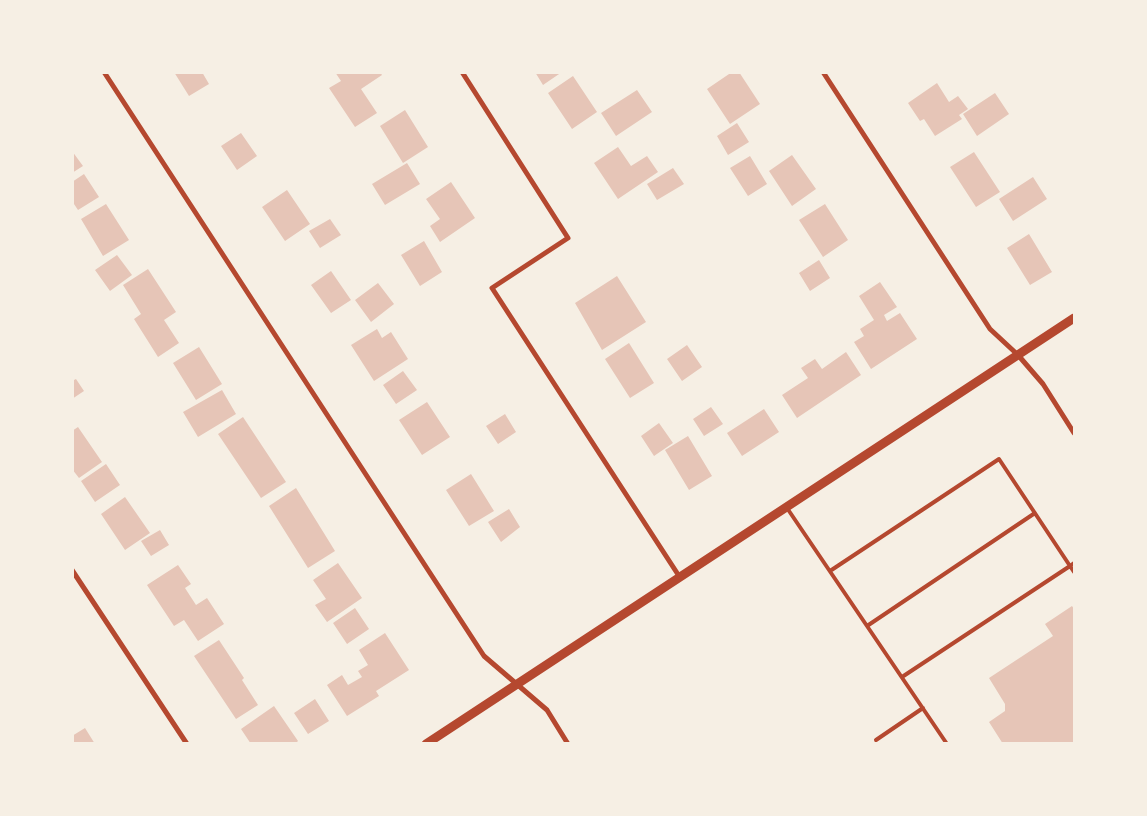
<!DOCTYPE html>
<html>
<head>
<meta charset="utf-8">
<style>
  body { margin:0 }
  #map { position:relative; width:1147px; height:816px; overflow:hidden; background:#f6efe4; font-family:"Golos Text",sans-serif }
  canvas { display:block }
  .frame { position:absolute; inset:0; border:74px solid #f6efe4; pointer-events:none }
</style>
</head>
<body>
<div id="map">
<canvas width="1147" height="816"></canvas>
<div class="frame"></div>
</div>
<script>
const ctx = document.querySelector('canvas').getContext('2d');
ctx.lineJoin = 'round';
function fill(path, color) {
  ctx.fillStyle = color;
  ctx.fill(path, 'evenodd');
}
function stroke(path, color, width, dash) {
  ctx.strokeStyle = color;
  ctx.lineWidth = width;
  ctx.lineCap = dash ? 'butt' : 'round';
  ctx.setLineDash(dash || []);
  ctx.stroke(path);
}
const building = new Path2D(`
  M174 72H202L209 84 189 96Z
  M335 72H380L382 75 361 89 377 113 355 127 329 88 341 81Z
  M535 72H562L543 85Z
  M732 72H739L760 104 730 124 707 89Z
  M573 76 597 112 572 129 548 93Z
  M937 83 949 102 958 96 968 109 959 115 962 119 935 136 924 119 920 121 908 103Z
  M637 90 652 112 616 136 601 113Z
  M995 93 1009 114 977 136 963 114Z
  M405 110 428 147 403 163 380 126Z
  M737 123 749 142 728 155 717 136Z
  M241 133 257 156 237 170 221 146Z
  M618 147 631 166 647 156 658 172 618 199 594 163Z
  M72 151 83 166 72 173Z
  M974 152 1000 192 976 207 950 167Z
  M792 155 816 189 792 206 769 171Z
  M750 156 767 184 748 196 730 168Z
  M407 163 420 184 385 205 372 184Z
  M673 168 684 184 657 200 647 184Z
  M84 174 99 197 78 210 72 201V182Z
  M1033 177 1047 199 1013 221 999 199Z
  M451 182 475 218 440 242 430 226 440 219 426 199Z
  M287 190 310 224 285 241 262 207Z
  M106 204 129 240 103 256 81 219Z
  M825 204 848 240 823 257 799 220Z
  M330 219 341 235 320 248 309 231Z
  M1029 234 1052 272 1030 285 1007 248Z
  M424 241 442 272 420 286 401 255Z
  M117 255 132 275 110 291 95 270Z
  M819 260 830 278 810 291 799 273Z
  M148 269 176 312 164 320 179 343 158 357 134 319 141 314 123 285Z
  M331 271 351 300 331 313 311 285Z
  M617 276 646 322 602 350 575 303Z
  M880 282 897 307 884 315 887 321 900 313 917 339 871 369 854 342 864 336 860 329 874 320 859 296Z
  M378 283 394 304 371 322 355 300Z
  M377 329 382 338 391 332 408 359 374 381 351 345Z
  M629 343 654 383 630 398 605 359Z
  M687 345 702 367 682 381 667 359Z
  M199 347 222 384 196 400 173 363Z
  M846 352 861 375 797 418 782 395 808 378 801 368 815 359 822 369Z
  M403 371 417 390 396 404 383 385Z
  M76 379 84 391 72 399V381Z
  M222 390 236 414 198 437 183 412Z
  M427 402 450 437 422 455 399 420Z
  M711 407 723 424 704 436 693 419Z
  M764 409 779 432 742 456 727 433Z
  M505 414 516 432 498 444 486 426Z
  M243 417 286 482 261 498 218 434Z
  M659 423 673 443 654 456 641 436Z
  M78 427 102 462 79 478 72 469V431Z
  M688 436 712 476 689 490 665 450Z
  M106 464 120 485 95 502 81 481Z
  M471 474 494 511 469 526 446 490Z
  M296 488 335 551 308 568 269 506Z
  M125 497 150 533 125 550 101 514Z
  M509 509 520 527 501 542 488 522Z
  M160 530 169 545 151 556 141 541Z
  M338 563 362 598 327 622 315 605 326 599 313 580Z
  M178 565 191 584 185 588 196 605 207 598 224 624 198 641 184 620 174 626 147 585Z
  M1072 606 1074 609V744H1003L989 722 1005 711V704L989 678 1053 636 1045 624Z
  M355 608 369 629 347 644 333 623Z
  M385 633 409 670 376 691 379 696 347 716 327 685 342 675 348 685 362 677 358 671 368 665 359 650Z
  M219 640 244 678 242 680 258 705 236 719 194 656Z
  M315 699 329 721 308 734 294 713Z
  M274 706 298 741 295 744H251L241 729Z
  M85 728 95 744H72V736Z`);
const service = new Path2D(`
  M787 508 947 744
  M830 571 999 459 1070 566 1074 563
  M867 626 1035 513
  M902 677 1070 566 1074 572
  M876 740 923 708`);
const minor = new Path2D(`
  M104 72 484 656 547 710 568 744
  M462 72 568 238 492 288 679 576
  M823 72 990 329 1018 355 1043 384 1074 433
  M72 570 187 744`);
const tertiary = new Path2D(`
  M426 744 1074 318`);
fill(building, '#e6c5b7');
stroke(service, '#b5482f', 4);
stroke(minor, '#b5482f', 5);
stroke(tertiary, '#b5482f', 9);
</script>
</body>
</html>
